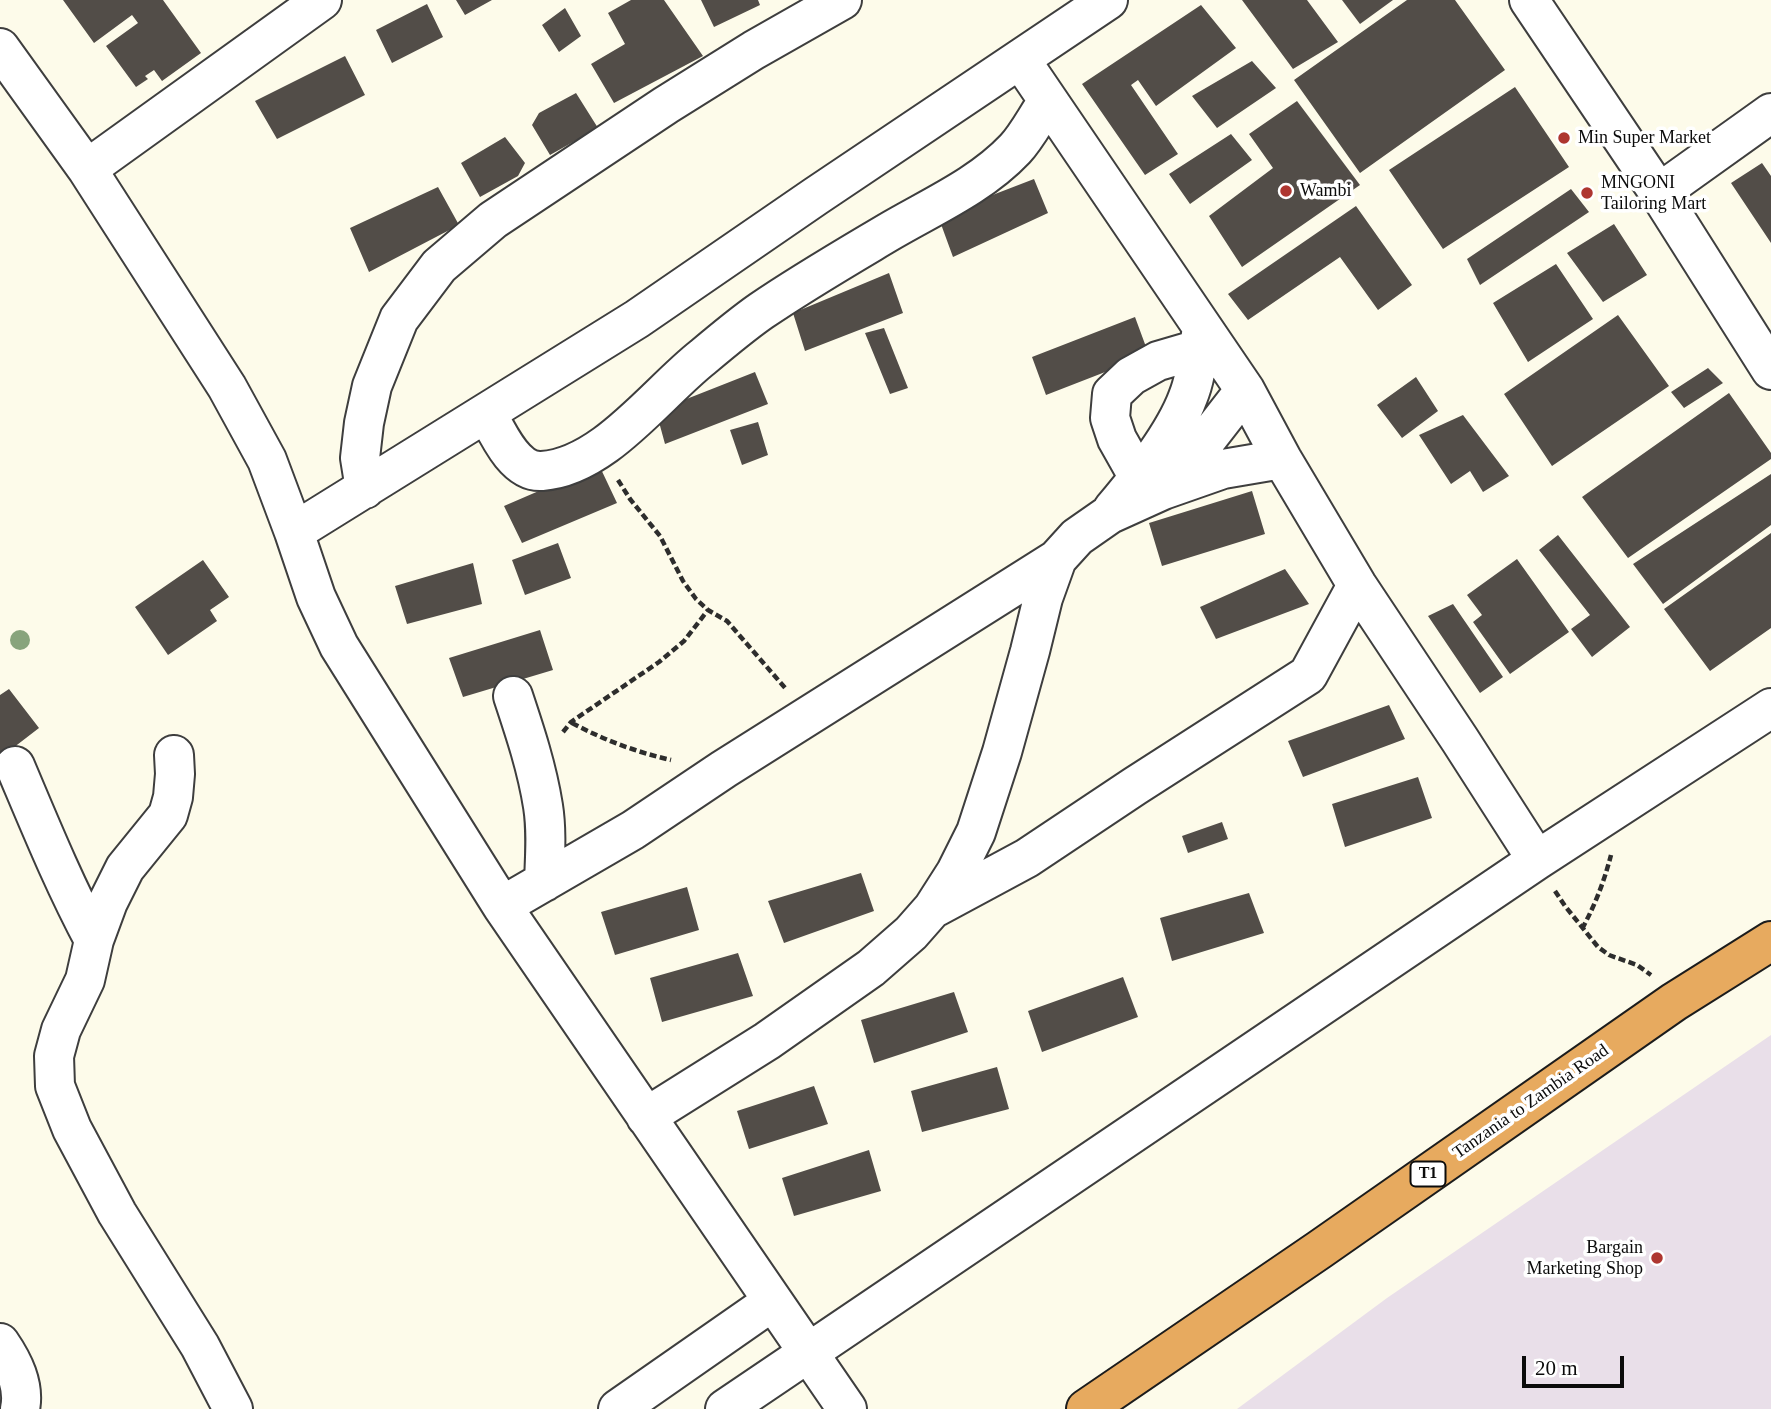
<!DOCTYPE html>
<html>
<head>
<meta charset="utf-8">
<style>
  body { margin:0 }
  #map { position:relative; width:1771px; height:1409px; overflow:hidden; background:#fdfbea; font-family:Georgia,serif }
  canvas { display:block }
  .scale { position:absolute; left:1522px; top:1356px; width:102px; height:32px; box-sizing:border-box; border:4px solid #0b0b0b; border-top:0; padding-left:9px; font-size:21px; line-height:24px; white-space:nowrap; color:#0b0b0b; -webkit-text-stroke:5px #fff; paint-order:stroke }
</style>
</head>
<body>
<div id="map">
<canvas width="1771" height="1409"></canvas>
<div class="scale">20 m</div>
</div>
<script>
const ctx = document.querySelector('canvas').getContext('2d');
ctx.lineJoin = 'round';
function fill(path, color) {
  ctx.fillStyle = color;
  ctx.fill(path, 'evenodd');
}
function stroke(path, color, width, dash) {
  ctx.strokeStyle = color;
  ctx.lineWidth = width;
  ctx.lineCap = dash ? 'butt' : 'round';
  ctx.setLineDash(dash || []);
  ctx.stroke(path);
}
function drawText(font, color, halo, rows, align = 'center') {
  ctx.font = font + ' Georgia,serif';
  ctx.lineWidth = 7;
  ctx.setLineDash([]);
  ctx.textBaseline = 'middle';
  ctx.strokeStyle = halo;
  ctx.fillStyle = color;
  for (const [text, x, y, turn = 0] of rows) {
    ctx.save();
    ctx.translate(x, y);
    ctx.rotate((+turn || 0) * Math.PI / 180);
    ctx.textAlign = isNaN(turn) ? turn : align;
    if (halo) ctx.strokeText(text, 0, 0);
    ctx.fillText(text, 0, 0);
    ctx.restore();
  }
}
const industrial = new Path2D(`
  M1771 1035V1409H1237L1387 1298Z`);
const building = new Path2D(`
  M63 0H163L201 53 162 81 154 70 145 76 148 79 136 87 106 46 138 23 132 15 94 43Z
  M456 0H492L465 15Z
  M631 0H664L703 56 614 103 591 64 625 44 608 13Z
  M701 0H758L760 5 714 27Z
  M1242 0H1307L1338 42 1293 69Z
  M1342 0H1393L1360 24Z
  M1407 0H1455L1505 70 1360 173 1294 80Z
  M427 4 443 37 392 63 376 30Z
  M1201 5 1236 48 1156 106 1138 80 1131 85 1178 154 1145 175 1082 84Z
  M565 8 581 36 559 52 542 25Z
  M345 56 365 95 277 139 255 101Z
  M1252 61 1276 88 1217 128 1192 96Z
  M1515 87 1569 167 1443 249 1389 170Z
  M576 93 598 128 550 155 532 125 539 113Z
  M1297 101 1360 185 1242 267 1209 216 1273 168 1249 134Z
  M1231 134 1252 160 1190 204 1169 174Z
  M505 137 525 163 518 176 480 197 461 163Z
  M1762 163 1771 176V243L1731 183Z
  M1034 179 1048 213 953 257 938 216Z
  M438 187 459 225 369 272 350 228Z
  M1571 189 1589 212 1480 285 1467 259Z
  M1356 206 1412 285 1378 310 1340 257 1248 320 1228 294Z
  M1614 224 1647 275 1603 302 1567 253Z
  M1556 264 1593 319 1528 362 1493 303Z
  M889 273 903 313 805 351 793 313Z
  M1618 315 1669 386 1552 466 1504 394Z
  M1135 317 1149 355 1046 395 1032 357Z
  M884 328 908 388 890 394 865 333Z
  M1708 368 1723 383 1684 408 1671 392Z
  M755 372 768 404 665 444 656 411Z
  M1416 377 1438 411 1402 438 1377 405Z
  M1729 393 1771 453V459L1628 558 1582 497Z
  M1463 415 1509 476 1483 492 1470 471 1451 484 1419 435Z
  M758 422 768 455 742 465 730 430Z
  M599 465 617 503 522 543 504 506Z
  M1771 474V525L1663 604 1633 564Z
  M1252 491 1265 534 1162 566 1149 523Z
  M1771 533V628L1710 671 1664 609Z
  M1558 535 1630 627 1592 657 1571 629 1590 615 1539 550Z
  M558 543 571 578 525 595 512 560Z
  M1517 559 1569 632 1510 674 1473 622 1482 615 1467 595Z
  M203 560 229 597 210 610 217 621 168 655 135 607Z
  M473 563 482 604 407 624 395 586Z
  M1285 569 1309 604 1216 639 1200 607Z
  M1453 604 1503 677 1480 693 1428 616Z
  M540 630 553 670 463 697 449 658Z
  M9 689 39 728 0 758V695Z
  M1389 705 1405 739 1303 777 1288 741Z
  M1418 777 1432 818 1345 847 1332 804Z
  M1222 822 1228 839 1188 853 1182 836Z
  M861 873 874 911 784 943 768 901Z
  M687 887 699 930 615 955 601 912Z
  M1249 893 1264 933 1172 961 1160 918Z
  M738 953 753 996 662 1022 650 978Z
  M1123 977 1138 1017 1042 1052 1028 1011Z
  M954 992 968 1032 874 1063 861 1020Z
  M997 1067 1009 1109 922 1132 911 1091Z
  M814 1086 828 1124 749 1149 737 1111Z
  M869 1150 881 1191 794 1216 782 1178Z`);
const path = new Path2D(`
  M618 480 630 499 660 536 683 581 696 599 708 610 727 621 786 689
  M572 723C604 740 636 752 671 760
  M563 732 571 722 659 662 684 641 708 610
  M1555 891 1565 906 1598 947 1609 955 1637 965 1651 975
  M1582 929C1595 905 1604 882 1611 855`);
const minor = new Path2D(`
  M1529 0 1659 193 1771 370
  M0 48 87 169 227 387 267 460 294 532 316 597 339 646 502 906 847 1409
  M1020 59 1245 390 1282 459 1357 585 1460 740 1537 860
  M87 169 322 0
  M1659 193 1771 113
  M487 413C498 434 515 473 542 471 604 467 657 393 703 357 722 341 741 325 761 311 802 283 845 258 887 233 931 207 980 186 1015 149 1028 135 1037 116 1048 101
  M1139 478 1117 439 1110 418 1112 394 1131 376 1158 361 1199 349
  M365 489 360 458 364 423 372 386 399 319 439 266 493 220 666 105 754 50 842 0
  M1164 489 1203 444 1245 390
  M1113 509C1139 478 1174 435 1188 397 1197 375 1198 351 1202 328
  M294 532 637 319 816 196 1108 0
  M513 696C525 732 537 768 543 806 547 831 545 856 544 882
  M174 755 175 774 173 797 168 815 125 868 108 902 94 940 85 980 61 1030 54 1056 55 1086 72 1129 117 1213 200 1346 233 1409
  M15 766C40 825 64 884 94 940
  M502 906 633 830 724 769 1057 559
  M936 907 1027 858 1135 786 1308 675 1357 585
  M646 1117 767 1041 871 968 911 933 933 908 956 872 976 832 1002 752 1030 651 1043 598 1057 559 1077 537 1110 514 1163 490 1223 469 1282 459
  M0 1343C13 1362 25 1385 20 1409
  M618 1409 773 1301
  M725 1409 1537 860 1771 708`);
const highway = new Path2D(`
  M1086 1409 1319 1250 1674 1002 1771 941`);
const trees = [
  [20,640]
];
const markers = [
  [1564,138,7,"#ae3630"],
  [1286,191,7,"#ae3630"],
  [1587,193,7,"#ae3630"],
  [1657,1258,7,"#ae3630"]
];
const shields = [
  [1428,1174,35]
];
const shieldNames = [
  ["T1",1428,1174]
];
const poiNames = [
  ["Min Super Market",1578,138],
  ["MNGONI",1601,183],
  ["Tailoring Mart",1601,204],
  ["Wambi",1300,191],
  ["Bargain",1643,1248,"right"],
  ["Marketing Shop",1643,1269,"right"]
];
const streetNames = [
  ["Tanzania to Zambia Road",1531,1102,-35]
];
fill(industrial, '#e9dfe9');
fill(building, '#524d48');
stroke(minor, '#3e3e3e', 42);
stroke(highway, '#1c1c1c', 42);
stroke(path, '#2d2d2d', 4.5, [7, 3.5]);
stroke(minor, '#fff', 38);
stroke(highway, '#e7aa5f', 38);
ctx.fillStyle = '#88a47c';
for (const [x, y] of trees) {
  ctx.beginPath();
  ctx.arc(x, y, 10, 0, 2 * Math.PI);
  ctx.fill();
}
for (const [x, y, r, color] of markers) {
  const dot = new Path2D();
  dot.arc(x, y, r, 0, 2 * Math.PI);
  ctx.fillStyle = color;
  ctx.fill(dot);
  stroke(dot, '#fff', 2.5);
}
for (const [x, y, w] of shields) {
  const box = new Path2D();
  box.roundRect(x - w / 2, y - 12.5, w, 25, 5);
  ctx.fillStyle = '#fff';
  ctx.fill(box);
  stroke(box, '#0b0b0b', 2);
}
drawText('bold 16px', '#0b0b0b', null, shieldNames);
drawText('18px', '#0b0b0b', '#fff', poiNames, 'left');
drawText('18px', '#0b0b0b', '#fff', streetNames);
</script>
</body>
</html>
